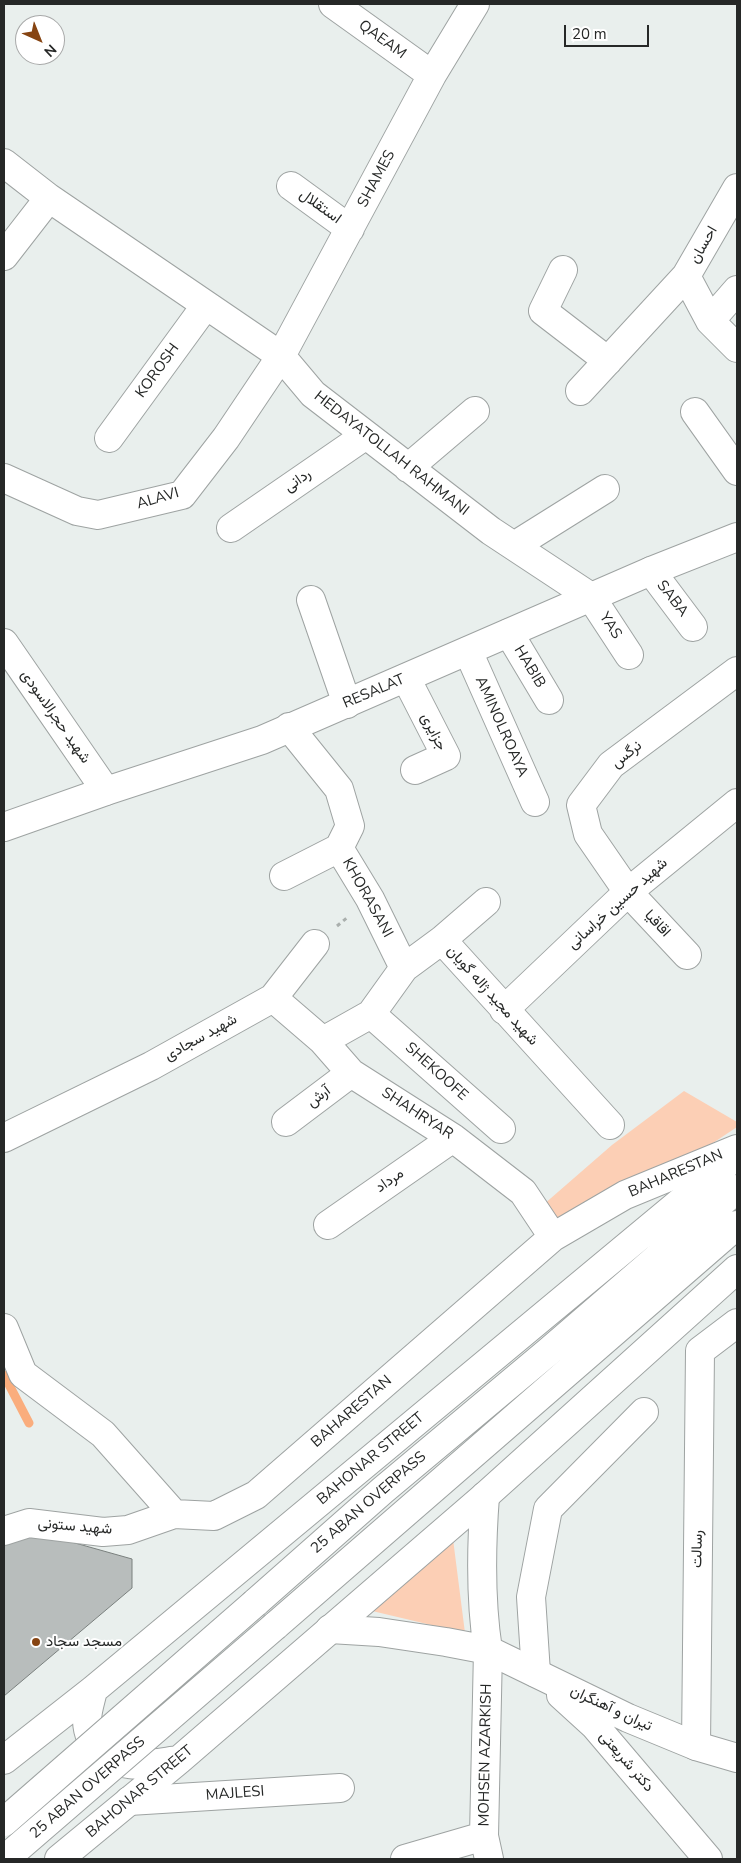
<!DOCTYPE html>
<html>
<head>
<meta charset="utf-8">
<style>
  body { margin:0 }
  #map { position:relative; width:741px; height:1863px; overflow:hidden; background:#e9efed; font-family:"Nunito Sans",sans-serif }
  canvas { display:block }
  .frame { position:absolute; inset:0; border:5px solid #262827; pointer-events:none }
  .north { position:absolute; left:15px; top:15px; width:50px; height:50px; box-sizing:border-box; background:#fff; border:1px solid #a8a9a9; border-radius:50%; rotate:136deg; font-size:14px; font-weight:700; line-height:20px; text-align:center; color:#262827 }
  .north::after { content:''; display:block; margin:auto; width:18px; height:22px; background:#864412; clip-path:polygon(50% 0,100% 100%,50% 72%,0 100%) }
  .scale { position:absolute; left:564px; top:25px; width:85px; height:22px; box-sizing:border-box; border:2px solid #262827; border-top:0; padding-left:6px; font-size:15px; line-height:18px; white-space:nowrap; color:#262827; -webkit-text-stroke:4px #fff; paint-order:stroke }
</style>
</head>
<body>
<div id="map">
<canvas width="741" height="1863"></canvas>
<div class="frame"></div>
<div class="north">N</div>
<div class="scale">20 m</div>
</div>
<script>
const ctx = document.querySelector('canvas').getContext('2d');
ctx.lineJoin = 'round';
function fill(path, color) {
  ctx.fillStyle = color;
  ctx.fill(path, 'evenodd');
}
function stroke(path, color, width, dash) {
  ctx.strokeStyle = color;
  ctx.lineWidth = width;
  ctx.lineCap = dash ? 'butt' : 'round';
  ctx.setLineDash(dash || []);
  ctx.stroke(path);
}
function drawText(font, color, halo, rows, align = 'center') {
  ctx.font = font + ' "Nunito Sans",Vazirmatn,sans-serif';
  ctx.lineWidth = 4;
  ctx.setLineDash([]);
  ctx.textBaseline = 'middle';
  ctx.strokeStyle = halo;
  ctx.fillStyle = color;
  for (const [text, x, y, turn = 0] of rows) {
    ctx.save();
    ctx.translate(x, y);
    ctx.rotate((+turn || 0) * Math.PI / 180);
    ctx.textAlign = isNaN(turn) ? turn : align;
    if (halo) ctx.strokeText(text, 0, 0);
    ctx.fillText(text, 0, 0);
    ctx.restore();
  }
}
const green = new Path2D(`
  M684 1091 737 1122V1127L713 1143 559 1225 543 1205 612 1145Z
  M453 1539 465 1633 368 1610Z`);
const stream = new Path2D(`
  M4 1375 29 1423`);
const building = new Path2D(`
  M36 1532 132 1559V1588L4 1696V1543Z`);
const path = new Path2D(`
  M337 926 348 917`);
const minor = new Path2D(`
  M333 4 432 75
  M4 163 49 198 281 356 313 394 491 531 591 597 629 655
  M291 186 350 229
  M737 188 686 276 710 321 737 348
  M4 256 49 198
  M563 270 543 311 608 361
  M710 321 737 290
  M580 391 686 276
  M695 412 737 471
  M109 438 206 305
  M408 468 475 411
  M4 478 77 511 98 515 182 495 226 438 281 356 432 75 475 4
  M231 528 366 435
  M514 546 605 489
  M651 571 693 627
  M311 600 347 704
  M509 633 549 700
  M4 643 106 791
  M468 651 535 802
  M406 678 446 756 415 770
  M289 727 339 789 350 826 339 848 370 899 404 968
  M284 876 339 848
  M442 940 610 1125
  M687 955 628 892 588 834 581 805 611 765 737 671
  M273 998 323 1041 351 1073 453 1138 523 1192 553 1237
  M504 1010 628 892 737 803
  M371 1014 501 1129
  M323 1041 371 1014 404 968 442 940 486 902
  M286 1122 351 1073
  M4 1138 151 1066 273 998 315 944
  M328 1225 453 1138
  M4 1328 23 1374 103 1434 174 1514
  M4 1531 29 1523 103 1532 128 1530 174 1514 214 1516 256 1495 553 1237 625 1195 737 1149
  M488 1650 484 1836 489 1859
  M536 1673 531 1597 548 1509 644 1412
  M696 1746 700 1351 737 1323
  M129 1801 340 1788
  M405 1859 484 1836`);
const tertiary = new Path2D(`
  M4 827 106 791 262 740 651 571 737 537
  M485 1496C481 1548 480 1599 488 1650
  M330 1629 379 1632 446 1642 488 1650 628 1718 696 1746 737 1758
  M561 1695 595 1726 708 1859`);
const primary = new Path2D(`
  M255 1603 383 1490 548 1352 737 1189
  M275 1626 737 1225
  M93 1690C91 1700 87 1710 87 1721 88 1745 106 1762 129 1764 145 1766 163 1762 179 1760
  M4 1760 93 1690 737 1155
  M59 1859 179 1760 485 1496 737 1269`);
const primaryBridge = new Path2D(`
  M4 1822 255 1603
  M5 1859 275 1626`);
const markers = [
  [36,1642,5,"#864412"]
];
const streetNames = [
  ["QAEAM",382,40,36],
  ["SHAMES",377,179,-62],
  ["استقلال",320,207,36],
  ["احسان",704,245,-60],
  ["KOROSH",158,371,-54],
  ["HEDAYATOLLAH RAHMANI",391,454,38],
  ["ردانی",298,481,-35],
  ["ALAVI",158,499,-16],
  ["SABA",672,599,52],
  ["YAS",610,626,57],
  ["HABIB",529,667,59],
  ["RESALAT",374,692,-23],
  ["شهید حجرالاسودی",55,717,55],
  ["AMINOLROAYA",501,727,66],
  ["جزایری",433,732,63],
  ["نرگس",627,755,-39],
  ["KHORASANI",367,898,61],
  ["شهید حسین خراسانی",618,904,-42],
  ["اقاقیا",657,924,47],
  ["شهید مجید ژاله گویان",492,996,48],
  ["شهید سجادی",201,1038,-29],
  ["SHEKOOFE",436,1072,42],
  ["آرش",319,1097,-37],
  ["SHAHRYAR",417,1114,33],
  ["BAHARESTAN",676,1174,-23],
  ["مرداد",390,1181,-35],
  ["BAHARESTAN",352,1412,-41],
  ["BAHONAR STREET",371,1459,-40],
  ["25 ABAN OVERPASS",369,1503,-41],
  ["شهید ستونی",75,1527,5],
  ["رسالت",698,1549,-89],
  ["تیران و آهنگران",611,1709,25],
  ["MOHSEN AZARKISH",486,1755,-89],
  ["دکتر شریعتی",626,1762,49],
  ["25 ABAN OVERPASS",88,1788,-41],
  ["BAHONAR STREET",140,1792,-40],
  ["MAJLESI",235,1794,-4]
];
const poiNames = [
  ["مسجد سجاد",46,1642]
];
fill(green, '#fccfb5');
stroke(stream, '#faad7d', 9);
fill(building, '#b8bdbc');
stroke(building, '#7a807e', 1);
stroke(minor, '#9ea3a2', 30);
stroke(tertiary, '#9ea3a2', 30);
stroke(primary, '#9ea3a2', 30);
stroke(path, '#aaafad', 3, [4, 4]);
stroke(minor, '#fff', 28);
stroke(tertiary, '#fff', 28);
stroke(primary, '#fff', 28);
stroke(primaryBridge, '#9ea3a2', 30, []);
stroke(primaryBridge, '#fff', 28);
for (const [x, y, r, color] of markers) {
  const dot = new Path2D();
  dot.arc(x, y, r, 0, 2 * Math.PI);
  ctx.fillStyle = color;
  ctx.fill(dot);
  stroke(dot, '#fff', 2);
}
drawText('15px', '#262827', '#fff', streetNames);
drawText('15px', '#262827', '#fff', poiNames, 'left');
</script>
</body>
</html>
